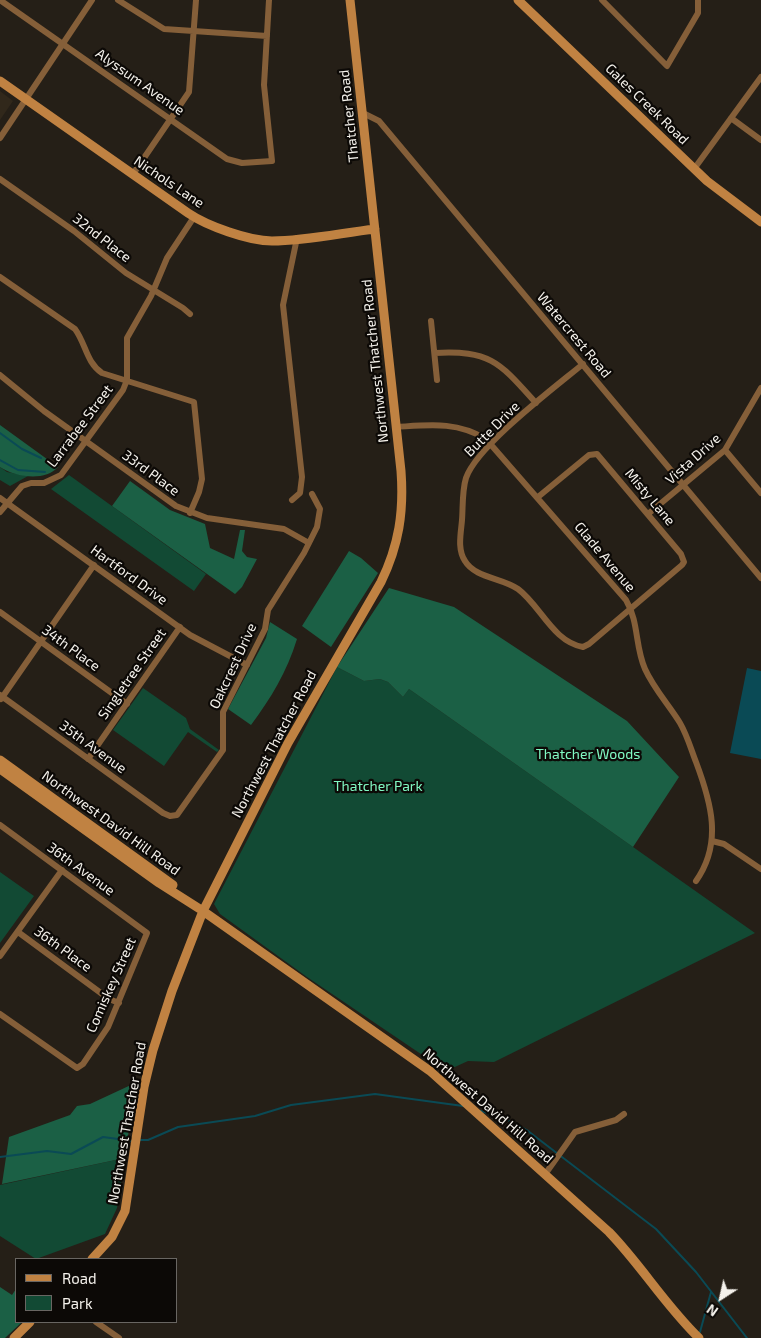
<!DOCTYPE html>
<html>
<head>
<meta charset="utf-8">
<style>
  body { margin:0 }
  #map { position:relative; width:761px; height:1338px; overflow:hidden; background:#251f17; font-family:"Exo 2",sans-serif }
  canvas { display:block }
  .legend { position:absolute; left:15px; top:1258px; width:162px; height:65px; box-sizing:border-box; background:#0c0906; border:1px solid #696662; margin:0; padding:6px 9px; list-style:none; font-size:15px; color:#f4f1eb }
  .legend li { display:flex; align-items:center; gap:10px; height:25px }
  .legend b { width:25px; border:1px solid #696662 }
  .north { position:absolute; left:696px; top:1273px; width:50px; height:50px; -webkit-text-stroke:4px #0c0906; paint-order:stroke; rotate:215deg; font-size:14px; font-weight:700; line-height:20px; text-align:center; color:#f4f1eb }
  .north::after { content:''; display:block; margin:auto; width:18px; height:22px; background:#f4f1eb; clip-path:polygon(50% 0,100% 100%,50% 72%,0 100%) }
</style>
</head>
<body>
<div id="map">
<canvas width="761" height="1338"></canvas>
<ul class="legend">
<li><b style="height:6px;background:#c08242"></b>Road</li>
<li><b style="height:14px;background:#124a34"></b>Park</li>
</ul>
<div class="north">N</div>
</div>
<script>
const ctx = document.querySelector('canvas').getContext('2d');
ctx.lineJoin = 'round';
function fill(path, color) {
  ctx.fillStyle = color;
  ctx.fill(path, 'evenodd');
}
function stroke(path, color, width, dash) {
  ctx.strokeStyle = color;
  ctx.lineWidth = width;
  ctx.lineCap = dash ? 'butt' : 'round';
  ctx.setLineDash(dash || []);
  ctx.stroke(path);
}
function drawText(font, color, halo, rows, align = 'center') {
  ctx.font = font + ' "Exo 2",sans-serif';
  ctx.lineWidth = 4.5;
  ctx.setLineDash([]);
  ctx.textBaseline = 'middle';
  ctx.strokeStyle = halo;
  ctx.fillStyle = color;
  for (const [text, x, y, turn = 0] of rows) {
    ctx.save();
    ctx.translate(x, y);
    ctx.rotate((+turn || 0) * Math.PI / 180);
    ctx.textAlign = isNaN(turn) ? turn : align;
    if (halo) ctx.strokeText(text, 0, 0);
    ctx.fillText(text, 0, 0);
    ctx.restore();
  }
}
const built = new Path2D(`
  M0 91 13 101 0 120Z`);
const green = new Path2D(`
  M0 467 7 472 28 476 10 486 0 480Z
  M69 475 206 574 194 591 51 489Z
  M337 667 364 681 380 679 388 682 403 697 409 689 755 933 494 1062 468 1061 446 1071 307 977 220 914 214 904Z
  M143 688 186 718 190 729 219 750 217 752 188 732 164 766 113 730Z
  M0 872 34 896 0 943Z
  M125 1158 117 1208 105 1234 36 1259 0 1236V1185Z`);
const forest = new Path2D(`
  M0 425 58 467C45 482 15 477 0 467Z
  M130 481 170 510 205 524 210 548 234 559 240 530H245L242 551 247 557 257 559 242 587 235 594 112 506Z
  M349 551 361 558 378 573 331 647 302 626Z
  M389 588 454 607 627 721 679 777 633 847 409 689 403 697 388 682 380 679 364 681 337 667Z
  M270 622 297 639C287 672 271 698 251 725L228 709 266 638Z
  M133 1084 135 1085 125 1158 2 1184 9 1137 70 1115 77 1106 90 1104Z
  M0 1287 12 1295 16 1289V1322H22L5 1338H0Z`);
const water = new Path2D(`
  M747 668 761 671V759L730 753Z`);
const stream = new Path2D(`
  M0 433 22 449 41 458
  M0 460 18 470 45 472
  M481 1111 504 1118 528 1131 656 1229 696 1272 747 1338
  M140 1140H148L178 1127 255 1116 291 1105 375 1094 463 1106
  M0 1157 47 1151 71 1154 103 1137 133 1141
  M700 1332 711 1292`);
const street = new Path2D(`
  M0 0 227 159 242 163 272 161 264 85 269 0
  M118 0 164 29 267 36
  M602 0 667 66 698 13V0
  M363 113 379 121 761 578
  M731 118 761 140
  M0 138 92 0
  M694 169 761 77
  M133 174 189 92 196 0
  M0 179 74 231 126 273 183 308 190 314
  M0 277 75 329C86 344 86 362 102 373L194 402 202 479 199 492 190 513
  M431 321 437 380
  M435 353C491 350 500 363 536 403
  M0 375 44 411 176 506 207 518 284 529 309 543
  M396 427C429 425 456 421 486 439L626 600C639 622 635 647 645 669 654 689 669 705 680 723 687 735 691 749 696 762 711 802 723 843 696 881
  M725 450 761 493
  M538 497 589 455 597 454 681 554 684 562 682 565 589 644 583 647C553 642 540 605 518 589 503 578 475 578 465 561 457 549 461 533 462 520 463 507 462 491 466 478 477 446 554 388 583 364
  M0 498 190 635 247 665
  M292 500 300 493 302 477 283 305 297 238
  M0 512 22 486 31 483H44L61 475 123 390 127 380V338L151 296 167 258 194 217
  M648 514 725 450 761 388
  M0 612 127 704
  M0 695 163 813 170 816 177 815 223 750V712L265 629 268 610 304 553 317 527 320 509 312 494
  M1 699 94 565
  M88 759 180 627
  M0 825 147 933 108 1027 83 1064 77 1068 0 1014
  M712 841 724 844 761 869
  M18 932 109 999 119 1003
  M0 956 62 870
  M546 1173 575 1132 616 1120 624 1114
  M96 1322 119 1338`);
const secondary = new Path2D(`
  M518 0 707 181 761 222
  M0 81 188 213C207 226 249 241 272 241 306 241 341 233 375 229
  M0 760 173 885
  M0 769 159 883 203 911 430 1071 609 1232C641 1265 665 1305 699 1338
  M92 1259 112 1237 125 1211 144 1087 153 1050 172 991 203 911 288 743 381 582C399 545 404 512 401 471L350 0
  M14 1338 30 1322`);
const streetNames = [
  ["Alyssum Avenue",140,82,35],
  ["Gales Creek Road",647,104,44],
  ["Thatcher Road",349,116,-96],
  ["Nichols Lane",169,182,34],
  ["32nd Place",102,238,38],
  ["Watercrest Road",574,335,50],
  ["Northwest Thatcher Road",375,361,-96],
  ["Larrabee Street",80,426,-53],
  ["Butte Drive",492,429,-45],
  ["Vista Drive",693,459,-42],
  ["33rd Place",151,473,36],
  ["Misty Lane",650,497,50],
  ["Glade Avenue",605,557,50],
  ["Hartford Drive",129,575,36],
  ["34th Place",71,648,36],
  ["Oakcrest Drive",233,666,-65],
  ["Singletree Street",132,674,-55],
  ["Northwest Thatcher Road",274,744,-62],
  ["35th Avenue",93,747,36],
  ["Northwest David Hill Road",111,823,36],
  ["36th Avenue",81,869,36],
  ["36th Place",63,949,36],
  ["Comiskey Street",111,985,-66],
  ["Northwest David Hill Road",488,1106,41],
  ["Northwest Thatcher Road",127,1123,-80]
];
const parkNames = [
  ["Thatcher Woods",588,754],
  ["Thatcher Park",378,786]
];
fill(built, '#31281b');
fill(green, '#124a34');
fill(forest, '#1b6045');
fill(water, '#0a4a55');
stroke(stream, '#0a4a55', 2);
stroke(street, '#855f39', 6);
stroke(secondary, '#c08242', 9);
drawText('14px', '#f4f1eb', '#0c0906', streetNames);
drawText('14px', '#81f9c3', '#0c0906', parkNames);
</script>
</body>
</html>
